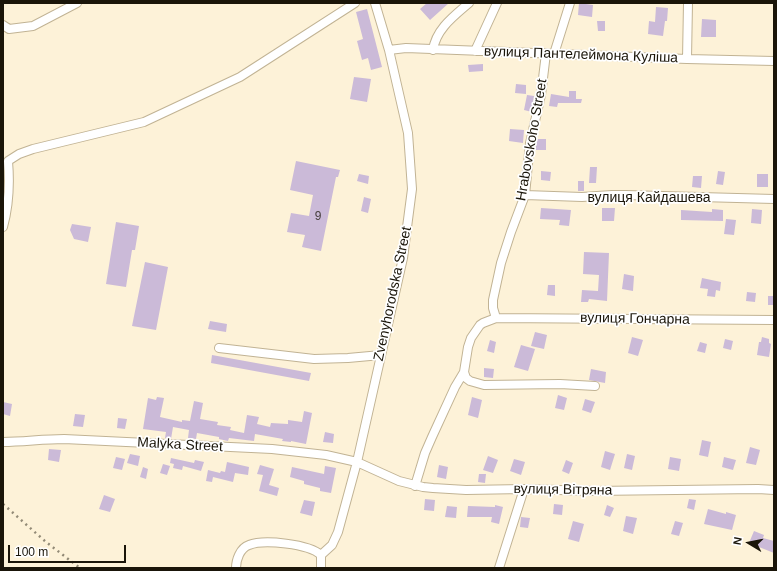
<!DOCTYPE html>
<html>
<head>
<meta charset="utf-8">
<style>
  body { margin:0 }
  #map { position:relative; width:777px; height:571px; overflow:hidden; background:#fdf2d8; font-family:Helvetica,sans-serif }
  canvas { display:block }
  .frame { position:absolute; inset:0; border:4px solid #1a1509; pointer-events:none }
  .north { position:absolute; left:729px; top:523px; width:40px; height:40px; -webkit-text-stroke:3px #fff; paint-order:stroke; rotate:280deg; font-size:11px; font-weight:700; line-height:16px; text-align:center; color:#1a1509 }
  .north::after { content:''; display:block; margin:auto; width:14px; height:18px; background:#1a1509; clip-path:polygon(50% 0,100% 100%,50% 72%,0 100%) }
  .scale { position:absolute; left:8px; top:545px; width:118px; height:18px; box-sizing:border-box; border:2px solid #1a1509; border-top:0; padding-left:5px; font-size:12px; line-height:14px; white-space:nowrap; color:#1a1509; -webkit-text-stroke:3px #fff; paint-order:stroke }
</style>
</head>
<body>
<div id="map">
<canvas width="777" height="571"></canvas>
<div class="frame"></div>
<div class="north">N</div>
<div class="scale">100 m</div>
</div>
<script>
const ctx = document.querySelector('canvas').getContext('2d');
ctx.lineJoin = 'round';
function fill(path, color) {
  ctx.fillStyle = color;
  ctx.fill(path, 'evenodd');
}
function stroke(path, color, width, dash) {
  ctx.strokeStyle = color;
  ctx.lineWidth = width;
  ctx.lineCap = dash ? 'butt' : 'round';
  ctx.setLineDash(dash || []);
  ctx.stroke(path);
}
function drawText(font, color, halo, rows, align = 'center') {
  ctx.font = font + ' Helvetica,sans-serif';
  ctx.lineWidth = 3.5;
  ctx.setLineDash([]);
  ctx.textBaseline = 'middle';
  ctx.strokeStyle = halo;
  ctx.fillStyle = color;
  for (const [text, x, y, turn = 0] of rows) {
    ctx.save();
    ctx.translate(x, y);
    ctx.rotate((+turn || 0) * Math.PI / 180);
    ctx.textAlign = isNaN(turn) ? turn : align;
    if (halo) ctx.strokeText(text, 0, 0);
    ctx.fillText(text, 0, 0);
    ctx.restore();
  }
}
const building = new Path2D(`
  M427 3H449L430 20 420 9Z
  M579 3 593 5 592 17 578 15Z
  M656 7 668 8 667 21H665L663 36 648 34 649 21 655 22Z
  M367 9 382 67 371 70 368 58 362 60 357 41 363 39 356 12Z
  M702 19 716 20V37H701Z
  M597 21H605V31H598Z
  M483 64V71L469 72 468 65Z
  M354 77 371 79 367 102 350 99Z
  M516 84 526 85V94L515 93Z
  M569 91H576V99H582L581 103H558L557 107 549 106 551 94 569 97Z
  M527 95 534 96 532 112 524 110Z
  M510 129 524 130 523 143 509 141Z
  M536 139H546V150H536Z
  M296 161 340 170 338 177H336L321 251 302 247 305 235 287 232 291 213 309 216 313 195 290 190Z
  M590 167H597L596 183H589Z
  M541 171 551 172 550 181 541 180Z
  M718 171 725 172 723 185 716 184Z
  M359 174 369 176 368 184 357 181Z
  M757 174H768V187H757Z
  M693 176H702L701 188 692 187Z
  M578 181H584V191H578Z
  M364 197 371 199 368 213 361 211Z
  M541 208 571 210 569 226 559 225 560 220 540 219Z
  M602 208H615L614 221H602Z
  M712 209 723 210V221L681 220V210L712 212Z
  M752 209 762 210 761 224 751 223Z
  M726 219 736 220 734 235 724 234Z
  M116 222 139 226 135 250H132L126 287 106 284Z
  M72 224 91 227 88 242 74 239 70 230Z
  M584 252 609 253 607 301 589 299 588 302H581L582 290 598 291 599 275 583 274Z
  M145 262 168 267 156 330 132 326Z
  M624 274 634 276 633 291 622 289Z
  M702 278 721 282 720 291 716 290 715 297 707 296 708 289 700 288Z
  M548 285H555V296L547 295Z
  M747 292 756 293 755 302 746 301Z
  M768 296H774V305H768Z
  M210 321 227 324 226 332 208 329Z
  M535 332 547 335 544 349 531 346Z
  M632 337 643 340 638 356 628 353Z
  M762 337 769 339V343L771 344 769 357 757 355 759 342H761Z
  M725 339 733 341 731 350 723 348Z
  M490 340 496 342 494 353 487 351Z
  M700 342 707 344 705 353 697 351Z
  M521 345 535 349 528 371 514 367Z
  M212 355 311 373 309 381 211 363Z
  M484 368 494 369 493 378 484 377Z
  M591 369 606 372 605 383 589 380Z
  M558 395 567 398 564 410 555 408Z
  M157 397 164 398 160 417 182 422V420L190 421 194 401 203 403 200 419 218 422 217 425 231 427 230 430 244 433 247 415 259 417 257 424 270 427 271 423 288 424V420L302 422 304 411 312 413 306 444 291 441V442L282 441 283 439 255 434 254 441 229 438 228 441 219 439V437L197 433 196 439 188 438 189 430 173 427 171 439 165 438 166 432 143 429 148 398 156 400Z
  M472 397 482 400 478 418 468 415Z
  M585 399 595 402 591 413 582 410Z
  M3 402 12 404 10 416 3 414Z
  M75 414 85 415 83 427 73 426Z
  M118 418 127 419 125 429 117 428Z
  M325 432 334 434 333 443 323 442Z
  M702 440 711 442 708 457 699 455Z
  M750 447 760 450 756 465 746 463Z
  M49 449 61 450 59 462 48 460Z
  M605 451 615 454 610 470 601 467Z
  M130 454 140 456 138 466 127 463Z
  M627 454 635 456 632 470 624 468Z
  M488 456 498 460 493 473 483 470Z
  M116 457 125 459 122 470 113 468Z
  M670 457 681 459 679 471 668 469Z
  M724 457 736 460 733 470 722 467Z
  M171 458 194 463 195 460 204 462 201 471 183 466 182 470 173 468 174 464 170 463Z
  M514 459 525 462 521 475 510 471Z
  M566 460 573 463 569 474 562 471Z
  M227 462 249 467 248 475 235 473 233 482 213 477 212 482 206 481 208 470 220 473 221 471 225 472Z
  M163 464 170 466 167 475 160 473Z
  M260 465 274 469 269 485 279 488 277 496 259 491 263 475 257 474Z
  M439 465 448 467 446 479 437 477Z
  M325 466 336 468 331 493 320 491V488L304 484V481L290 477 292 467 324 474Z
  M143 467 148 469 146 479 140 477Z
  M479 474H486L485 483 478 482Z
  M104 495 115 499 110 512 99 509Z
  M425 499 435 500 434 511 424 510Z
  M689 499 696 500 694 510 687 508Z
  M304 500 315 502 312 516 300 513Z
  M554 504 563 505 562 515 553 514Z
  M495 505 503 507 499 524 491 522 492 517H467L468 506 495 507Z
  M607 505 614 508 610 517 604 515Z
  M447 506 457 507 456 518 445 517Z
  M708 509 726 514V512L736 515 732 530 704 524Z
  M626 516 637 518 633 534 623 531Z
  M521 517 530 518 528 528 520 527Z
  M573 521 584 524 579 542 568 539Z
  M675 521 683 523 679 536 671 534Z
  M754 531 764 535 763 538 774 541V553L749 543Z`);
const minor = new Path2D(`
  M3 25 9 29 33 26 77 3
  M389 50 406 48 687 59 774 61
  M433 50C436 29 454 16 469 3
  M475 51 497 3
  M554 54 570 3
  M687 59 688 3
  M525 195 582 197 612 195H626L774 199
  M3 227C9 205 10 184 8 161L19 154 33 149 144 122 240 77 355 3
  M496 318 774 320
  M219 348 314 359 348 358 381 355
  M464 372 466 378 470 381 484 385 560 384 595 386
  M3 442C23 442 43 439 64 439L272 449 326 455 357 462 399 481 423 487 433 488 466 490 524 489 593 491 758 489 774 490
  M415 486 425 453 432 437 455 387 464 372 468 347 471 338 480 325 483 323 496 318 493 308V300L501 263 511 232 525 195 530 143 541 95 546 53
  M321 555 332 545 338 532 357 462 403 258 412 189 408 133 389 50 375 3
  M236 568C236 560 240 548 249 545 264 539 309 544 321 555V568
  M499 568 524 489`);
const rail = new Path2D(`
  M3 504 46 542 80 568`);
const numberNames = [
  ["9",318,217]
];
const streetNames = [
  ["вулиця Пантелеймона Куліша",581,55,2],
  ["Hrabovskoho Street",532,140,-80],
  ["вулиця Кайдашева",649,198],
  ["Zvenyhorodska Street",393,294,-78],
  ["вулиця Гончарна",635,319,1],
  ["Malyka Street",180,445,3],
  ["вулиця Вітряна",563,490,1]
];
fill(building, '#cbbad8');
stroke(minor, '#c1b394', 10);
stroke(minor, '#fff', 8);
stroke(rail, '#928a76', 2.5, [2, 4]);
drawText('12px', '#463e3d', null, numberNames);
drawText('14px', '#1a1509', '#fff', streetNames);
</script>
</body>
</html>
